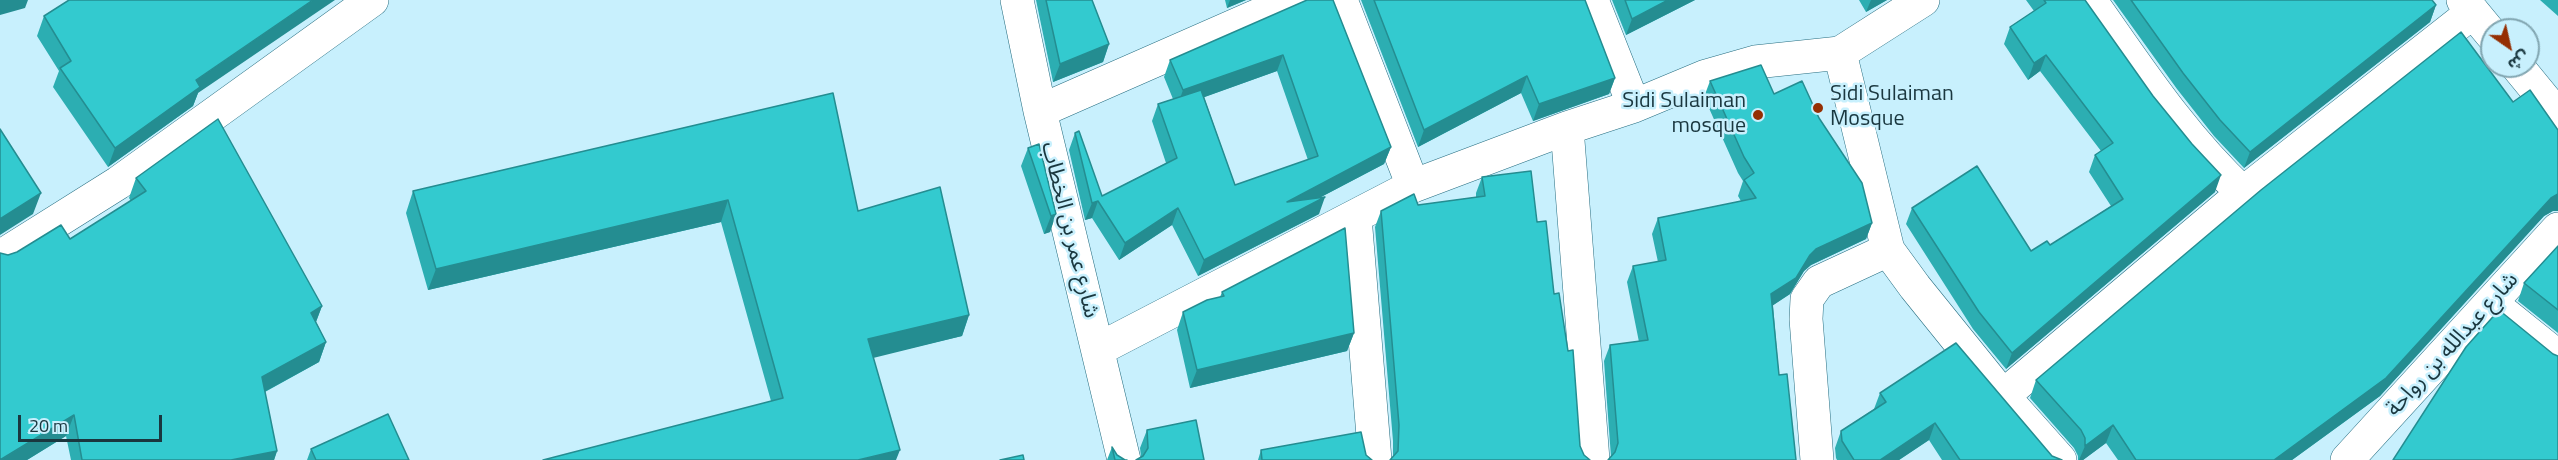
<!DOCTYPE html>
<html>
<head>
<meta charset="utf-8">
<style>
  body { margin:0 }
  #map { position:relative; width:2558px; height:460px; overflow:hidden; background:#c8f0fd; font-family:"Titillium Web","Noto Sans Arabic",sans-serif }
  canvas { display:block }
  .north { position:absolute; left:2480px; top:18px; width:60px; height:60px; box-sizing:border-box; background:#c8f0fd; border:2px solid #82a6b1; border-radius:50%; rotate:146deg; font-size:16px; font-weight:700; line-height:24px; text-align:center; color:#1a373f }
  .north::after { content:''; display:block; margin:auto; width:21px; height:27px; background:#952f03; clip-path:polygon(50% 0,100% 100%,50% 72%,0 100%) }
  .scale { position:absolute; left:18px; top:415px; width:144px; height:27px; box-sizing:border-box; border:3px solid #1a373f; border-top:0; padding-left:8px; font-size:18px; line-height:21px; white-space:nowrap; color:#1a373f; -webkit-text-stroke:4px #c8f0fd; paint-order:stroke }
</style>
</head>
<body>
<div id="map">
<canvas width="2558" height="460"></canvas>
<div class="north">ش</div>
<div class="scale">20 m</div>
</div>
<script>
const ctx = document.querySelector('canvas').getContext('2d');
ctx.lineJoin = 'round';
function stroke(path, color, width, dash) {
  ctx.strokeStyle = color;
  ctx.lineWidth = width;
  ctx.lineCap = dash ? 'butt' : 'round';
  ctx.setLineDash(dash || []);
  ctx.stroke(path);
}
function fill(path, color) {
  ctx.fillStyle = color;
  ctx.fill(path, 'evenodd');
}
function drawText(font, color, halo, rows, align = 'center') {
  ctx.font = font + ' "Titillium Web","Noto Sans Arabic",sans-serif';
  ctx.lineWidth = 5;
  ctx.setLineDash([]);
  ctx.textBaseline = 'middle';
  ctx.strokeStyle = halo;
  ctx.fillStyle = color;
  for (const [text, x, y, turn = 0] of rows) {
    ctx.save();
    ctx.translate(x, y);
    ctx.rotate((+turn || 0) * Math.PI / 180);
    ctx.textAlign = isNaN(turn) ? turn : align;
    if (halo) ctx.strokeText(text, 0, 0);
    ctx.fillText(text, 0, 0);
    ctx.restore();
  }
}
const minor = new Path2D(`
  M1017 0 1040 111 1124 460
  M1341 0 1413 186
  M1592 0 1634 106
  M2090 0C2138 68 2182 136 2243 193
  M2463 0 2492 35
  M1840 53 1888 250 1915 287 2003 396 2060 460
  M2517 66 2558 116
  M1040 111 1293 0
  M1567 128 1593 460
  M1355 217 1375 460
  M0 257 118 183 372 0
  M2491 303 2558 357
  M1099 349 1413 186 1567 128 1634 106 1706 76 1755 62 1840 53 1923 0
  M2003 396 2243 193 2473 12
  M1817 460 1806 319 1807 299 1819 282 1888 250
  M2347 460 2558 229`);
const wall = new Path2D(`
  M1036 0H1092L1109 44 1103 62 1053 82Z
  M1225 0H1246L1227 8Z
  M1333 0 1391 147 1384 164 1321 197 1319 214 1198 276 1172 225 1119 260 1092 218 1085 220 1069 150 1075 133 1102 196 1166 163 1152 121 1158 104 1173 99 1164 77 1170 60ZM1277 71 1308 160 1235 185 1204 97Z
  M1361 0H1585L1615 78 1609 94 1533 121 1521 93 1418 147Z
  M1612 0H1695L1626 35Z
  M1859 0H1887L1866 12Z
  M2026 0H2085L2215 192 2006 369 1973 329 1906 224 1912 208 2031 251 2050 245 2111 206 2089 172 2095 155 2101 151 2040 71 2028 80 2004 44 2010 27 2034 11Z
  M2113 0H2432L2436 5 2430 22 2244 168 2214 136 2177 89Z
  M2540 0H2558V16Z
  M44 16 198 93 193 106 108 167 53 87 59 71 37 36Z
  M1710 81 1774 94 1819 118 1872 223 1866 239 1811 265 1804 271 1790 294 1773 305 1779 375 1611 457 1604 361 1610 345 1639 342 1627 282 1633 266 1658 262 1652 234 1658 218 1741 201 1738 196 1743 181 1738 173 1704 97Z
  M833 93 858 211 969 315 962 336 873 357 896 460 771 401 721 222 428 290 406 213 413 191Z
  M1028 148 1056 214 1050 232 1044 234 1021 166Z
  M1482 177 1537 222 1554 294 1580 446 1584 455 1391 460 1393 458V441L1375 227 1381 211 1476 197V193Z
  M136 178 322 306 316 322 326 342 319 362 265 392 277 451 274 460H71L66 436 27 460H0L8 255 70 239 131 201 129 198Z
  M2553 211 2544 216 2380 396 2292 460H2118L2106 443 2083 460H2078V456L2074 448 2030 398 2036 380Z
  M2558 246V333L2518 301 2524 283Z
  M1222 292 1354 333 1347 351 1190 388 1177 330 1183 312 1220 297Z
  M1880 393 2052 456 2062 460H1942L1929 440 1899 460H1837L1836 458 1835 448 1841 431 1874 409Z
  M1147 430 1204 460 1141 457 1140 448Z
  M1112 447 1117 455 1125 460H1127H1107Z
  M311 449 409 460H307Z
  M1261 450 1366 455 1372 460H1258Z`);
const shadedWall = new Path2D(`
  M0 0H28L25 8 0 15Z
  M313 0H335L198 93 193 106 108 167 115 148 196 80Z
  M1230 0H1246L1227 8Z
  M1668 0H1695L1626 35 1632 19Z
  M1871 0H1887L1866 12Z
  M2436 5 2430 22 2244 168 2250 152Z
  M1109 44 1103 62 1053 82 1060 64Z
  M1283 55 1277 71 1177 107 1183 90Z
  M2046 55 2040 71 2028 80 2034 63Z
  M1527 76 1521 93 1418 147 1424 130Z
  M1615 78 1609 94 1533 121 1539 104Z
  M1391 147 1384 164 1281 218 1287 202Z
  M2221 175 2215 192 2006 369 2012 353Z
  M41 193 33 214 0 235V219Z
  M2558 194V211H2553L2544 216 2380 396 2292 460H2274L2551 198Z
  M1325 197 1319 214 1198 276 1204 260Z
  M728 200 721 222 428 290 436 269Z
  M1098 201 1092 218 1085 220 1092 203Z
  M1178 208 1172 225 1119 260 1125 243Z
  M1056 214 1050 232 1044 234 1051 216Z
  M1872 223 1866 239 1811 265 1804 271 1790 294 1766 310 1771 294 1816 249Z
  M322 306 314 327 311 313Z
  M969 315 962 336 861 361 868 339Z
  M1354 333 1347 351 1190 388 1197 370Z
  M326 342 319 362 255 397 262 377Z
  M74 415 66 436 27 460H1Z
  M1935 423 1929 440 1899 460H1880Z
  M2113 425 2106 443 2083 460H2079L2085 446Z
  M900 450 896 460H858Z
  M277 451 274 460H231Z`);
const building = new Path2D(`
  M69 0H313L196 80 200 87 115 148 60 68 71 61 44 16Z
  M1046 0H1092L1109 44 1060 64Z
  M1307 0H1333L1391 147 1287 202 1325 197 1204 260 1178 208 1125 243 1098 201 1092 203 1075 133 1079 131 1102 196 1177 158 1158 104 1201 90 1235 185 1318 156 1283 55 1183 90 1170 60Z
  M1374 0H1585L1615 78 1539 104 1527 76 1424 130Z
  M1625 0H1668L1632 19Z
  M2044 0H2085L2153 96 2192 144 2221 175 2012 353 1979 312 1912 208 1977 166 2031 251 2047 241 2050 245 2123 199 2095 155 2113 143 2046 55 2034 63 2010 27 2046 3Z
  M2131 0H2432L2436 5 2250 152 2220 120 2183 73Z
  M2461 32 2513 102 2530 90 2558 130V194L2551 198 2386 378 2274 460H2136L2113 425 2085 446V438L2081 430 2036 380 2261 190Z
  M1761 65 1774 94 1802 81 1819 118 1862 183 1872 223 1816 249 1810 255 1796 278 1771 294 1779 375 1787 374 1796 460H1608L1615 452 1618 443 1610 345 1648 340 1633 266 1666 260 1658 218 1756 198 1744 180 1754 173 1744 157 1710 81Z
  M833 93 858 211 940 187 969 315 868 339 900 450 858 460H543L783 398 728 200 436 269 413 191Z
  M218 119 322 306 311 313 326 342 262 377 277 451 231 460H82L74 415 0 460V253L8 255 17 252 61 225 70 239 146 191 136 178Z
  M0 129 41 193 0 219Z
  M1039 144 1056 214 1051 216 1028 148Z
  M1531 171 1537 222 1546 221 1554 294 1559 293 1568 351 1573 350 1580 446 1584 455 1590 460H1390L1398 451 1399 425 1381 211 1414 194 1418 205 1485 196 1482 177Z
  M1345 228 1354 333 1197 370 1183 312 1207 300 1224 296 1222 292Z
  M2558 246V310L2524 283Z
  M2499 310 2553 354 2558 356V460H2393L2466 347Z
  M1956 343 2052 456 2062 460H1960L1935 423 1880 460H1854L1842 441 1841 431 1886 402 1880 393Z
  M388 414 409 460H316L311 449Z
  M1196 420 1204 460H1136L1143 456 1148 448 1147 430Z
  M1361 432 1366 455 1372 460H1262L1261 450Z
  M1112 447 1117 455 1125 460H1127H1115Z
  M1023 455 1024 460H1000Z`);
const markers = [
  [1818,108,6,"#952f03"],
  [1758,115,6,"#952f03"]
];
const poiNames = [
  ["Sidi Sulaiman",1830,95],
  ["Mosque",1830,120],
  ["Sidi Sulaiman",1746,102,"right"],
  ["mosque",1746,127,"right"]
];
const streetNames = [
  ["شارع عمر بن الخطاب",1069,230,76],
  ["شارع عبدالله بن رواحة",2453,345,-48]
];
stroke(minor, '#256d80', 34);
stroke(minor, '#fff', 33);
fill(wall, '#2caeb2');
fill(shadedWall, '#248d91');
fill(building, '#33cacf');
stroke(building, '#248d91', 1.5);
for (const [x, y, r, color] of markers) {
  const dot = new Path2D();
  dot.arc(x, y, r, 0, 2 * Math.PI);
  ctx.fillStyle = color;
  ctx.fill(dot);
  stroke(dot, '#c8f0fd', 2);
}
drawText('22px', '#1a373f', '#c8f0fd', poiNames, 'left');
drawText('22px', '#1a373f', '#c8f0fd', streetNames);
</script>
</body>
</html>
